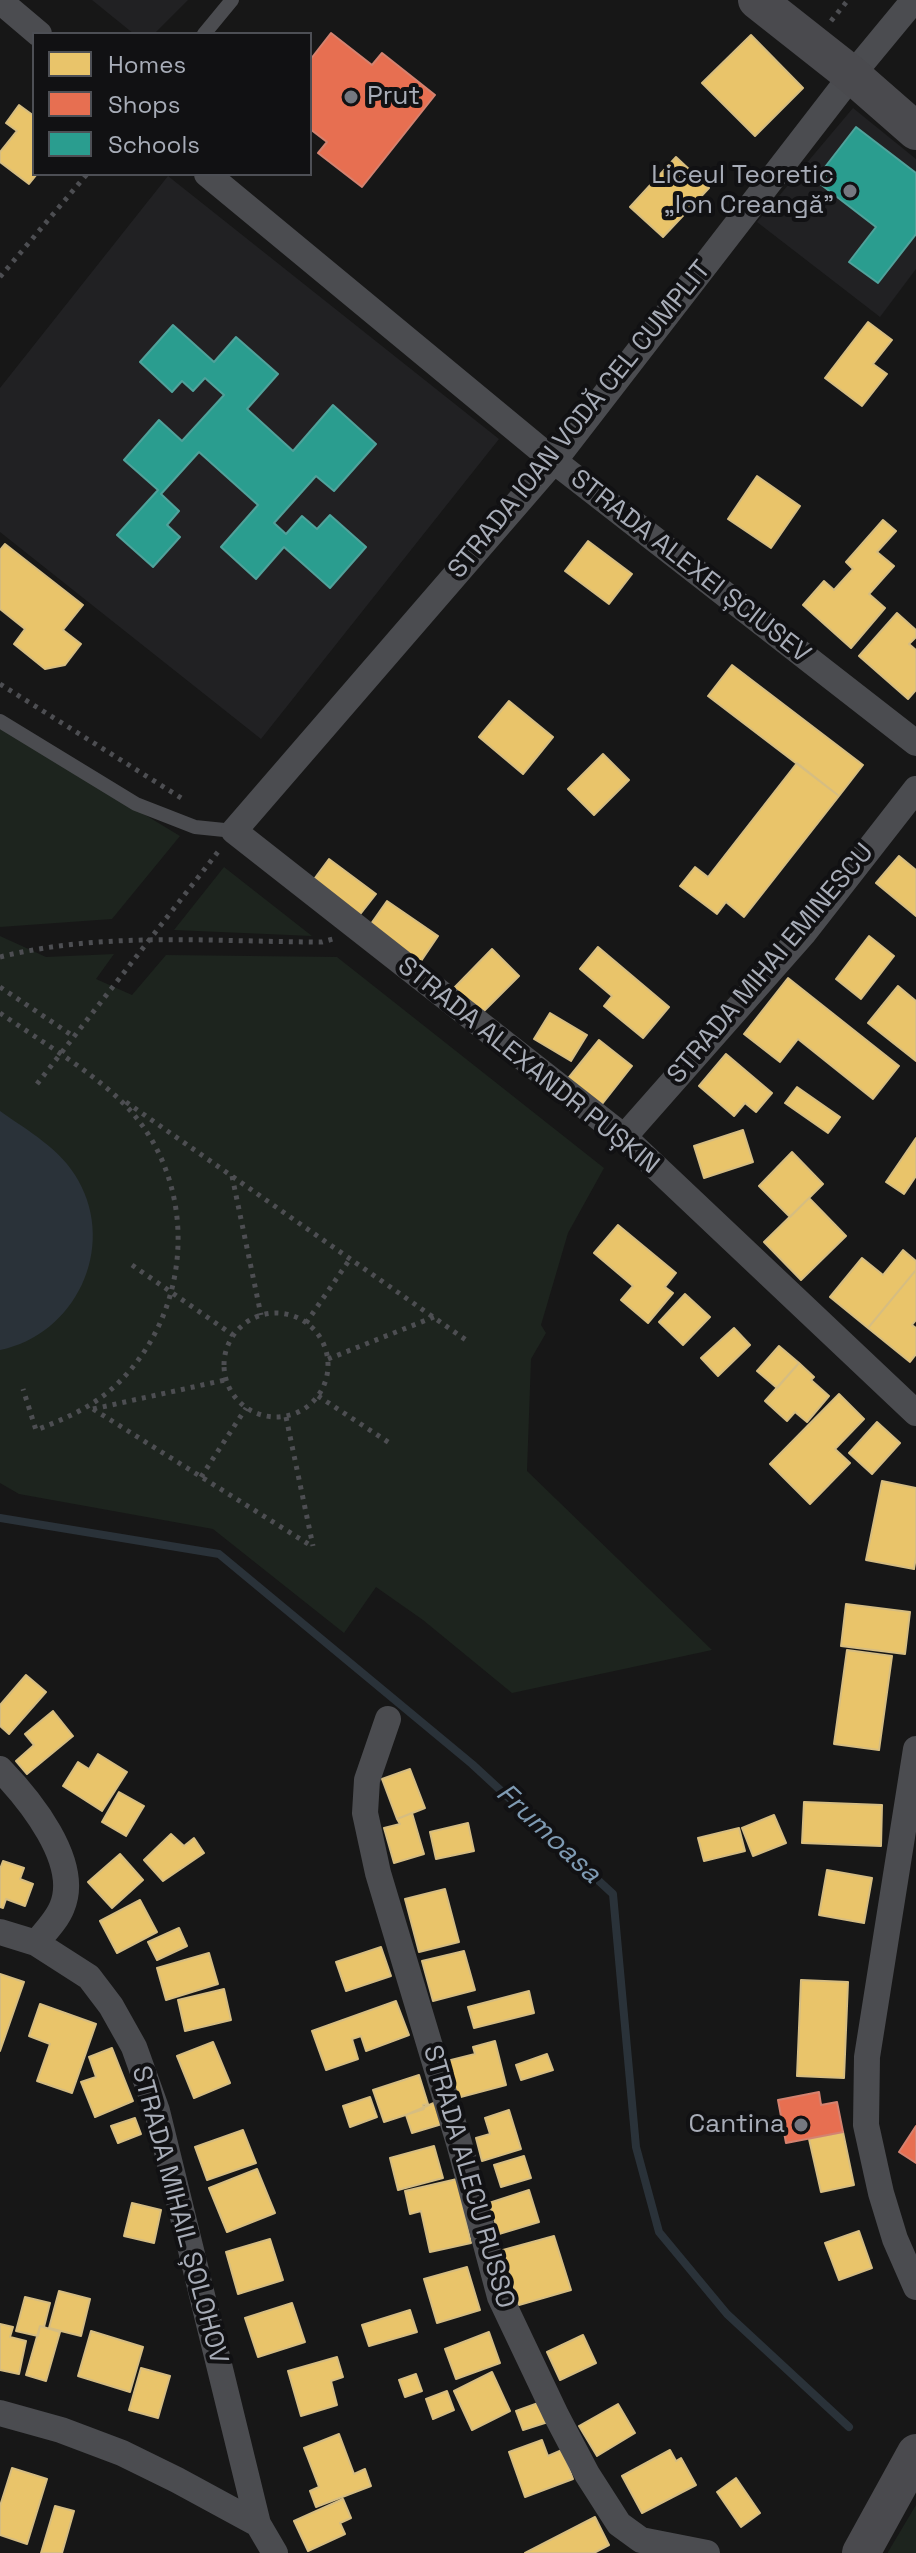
<!DOCTYPE html>
<html>
<head>
<meta charset="utf-8">
<style>
  body { margin:0 }
  #map { position:relative; width:916px; height:2553px; overflow:hidden; background:#171717; font-family:"Space Grotesk",sans-serif }
  canvas { display:block }
  .legend { position:absolute; left:32px; top:32px; width:280px; height:144px; box-sizing:border-box; background:#111113; border:2px solid #4d4f55; margin:0; padding:10px 14px; list-style:none; font-size:24px; color:#a8adb8 }
  .legend li { display:flex; align-items:center; gap:16px; height:40px }
  .legend b { width:40px; border:2px solid #4d4f55 }
</style>
</head>
<body>
<div id="map">
<canvas width="916" height="2553"></canvas>
<ul class="legend">
<li><b style="height:22px;background:#e9c46a"></b>Homes</li>
<li><b style="height:22px;background:#e76f51"></b>Shops</li>
<li><b style="height:22px;background:#2a9d8f"></b>Schools</li>
</ul>
</div>
<script>
const ctx = document.querySelector('canvas').getContext('2d');
ctx.lineJoin = 'round';
function fill(path, color) {
  ctx.fillStyle = color;
  ctx.fill(path, 'evenodd');
}
function stroke(path, color, width, dash) {
  ctx.strokeStyle = color;
  ctx.lineWidth = width;
  ctx.lineCap = dash ? 'butt' : 'round';
  ctx.setLineDash(dash || []);
  ctx.stroke(path);
}
function drawText(font, color, halo, rows, align = 'center') {
  ctx.font = font + ' "Space Grotesk",sans-serif';
  ctx.lineWidth = 8;
  ctx.setLineDash([]);
  ctx.textBaseline = 'middle';
  ctx.strokeStyle = halo;
  ctx.fillStyle = color;
  for (const [text, x, y, turn = 0] of rows) {
    ctx.save();
    ctx.translate(x, y);
    ctx.rotate((+turn || 0) * Math.PI / 180);
    ctx.textAlign = isNaN(turn) ? turn : align;
    if (halo) ctx.strokeText(text, 0, 0);
    ctx.fillText(text, 0, 0);
    ctx.restore();
  }
}
const built = new Path2D(`
  M92 0H188L154 34H134Z
  M853 108 916 159V269L880 317 757 222Z
  M168 176 499 439 261 739 0 532V388Z`);
const green = new Path2D(`
  M0 727 180 836 112 919 0 927Z
  M224 867 312 936 174 930Z
  M0 936 46 957 114 954 96 979 132 995 166 955 337 957 604 1168 568 1233 541 1325 546 1333 531 1359 527 1471 712 1650 512 1693 423 1620 376 1587 344 1633 213 1529 19 1494 0 1483Z
  M916 2505V2553H888V2552Z`);
const water = new Path2D(`
  M0 1111C28 1131 61 1149 78 1180 117 1248 75 1335 0 1350Z`);
const homes = new Path2D(`
  M751 35 803 88 755 136 702 83Z
  M19 105 34 116V174H37L29 184 0 162V152L17 131 6 123Z
  M676 157 709 188 663 237 630 207Z
  M868 322 892 340 873 364 887 374 862 406 825 378Z
  M757 476 800 506 771 548 728 519Z
  M883 520 896 531 877 552 894 566 869 594 885 608 851 648 803 605 824 581 834 590 853 569 846 562Z
  M588 541 632 574 609 604 565 571Z
  M5 544 83 605 63 630 81 644 65 665 45 669 14 644 25 629 0 609V550Z
  M897 613 916 630V637L909 644 916 650V690L908 699 859 656Z
  M732 665 863 765 839 796 708 696Z
  M509 701 553 737 523 774 479 737Z
  M603 754 629 780 594 815 568 789Z
  M797 763 839 796 744 917 726 902 717 914 680 886 695 867 708 877Z
  M899 856 916 870V916L876 883Z
  M329 859 376 894 358 917 312 882Z
  M387 901 438 936 417 967 366 931Z
  M869 936 894 956 861 999 836 979Z
  M598 947 669 1007 643 1038 604 1006 612 996 580 969Z
  M492 949 519 976 478 1017 452 990Z
  M788 978 899 1066 873 1099 798 1039 780 1062 744 1034Z
  M898 986 916 1001V1061L868 1023Z
  M550 1013 587 1035 571 1061 534 1039Z
  M599 1040 632 1066 595 1113 562 1086Z
  M726 1054 772 1093 756 1112 745 1103 734 1116 699 1086Z
  M797 1087 840 1117 828 1133 785 1103Z
  M743 1130 753 1162 704 1178 694 1146Z
  M916 1138V1176L904 1194 886 1182Z
  M792 1152 823 1184 790 1217 759 1186Z
  M809 1198 846 1236 801 1280 764 1242Z
  M618 1225 676 1273 665 1287 673 1293 648 1323 621 1300 633 1286 594 1253Z
  M903 1250 916 1261V1270L868 1328 830 1297 862 1258 883 1275Z
  M916 1270V1320L912 1325 916 1328V1354L910 1362 868 1328Z
  M685 1294 710 1317 683 1345 659 1322Z
  M734 1328 750 1345 718 1376 701 1358Z
  M779 1346 799 1363 777 1388 757 1371Z
  M799 1363 814 1377 811 1380 829 1396 807 1422 795 1412 787 1421 765 1401Z
  M839 1394 864 1419 835 1449 850 1463 810 1504 770 1464Z
  M877 1422 900 1443 872 1474 849 1453Z
  M882 1481 916 1488V1557L914 1569 866 1560Z
  M846 1604 910 1612 905 1654 841 1646Z
  M847 1650 892 1656 879 1750 834 1744Z
  M26 1675 46 1692 9 1734 0 1726V1705Z
  M53 1711 73 1736 27 1774 16 1761 34 1745 25 1734Z
  M98 1754 127 1772 102 1811 63 1786 78 1762 89 1769Z
  M410 1769 425 1808 397 1819 382 1779Z
  M119 1792 144 1806 126 1836 102 1822Z
  M804 1802 882 1805 881 1846 802 1843Z
  M412 1813 424 1854 394 1863 384 1828 400 1824 397 1819Z
  M774 1815 786 1843 753 1856 742 1828Z
  M468 1823 474 1851 436 1859 430 1832Z
  M739 1828 745 1851 704 1861 698 1838Z
  M171 1834 184 1846 194 1838 204 1853 163 1881 144 1860Z
  M120 1854 143 1880 112 1908 88 1882Z
  M3 1861 24 1868 20 1879 33 1884 25 1906 6 1899 3 1908 0 1907V1869Z
  M827 1870 872 1878 864 1923 819 1915Z
  M445 1889 459 1942 419 1952 405 1899Z
  M140 1900 157 1932 117 1953 100 1921Z
  M179 1928 187 1946 157 1960 148 1942Z
  M381 1947 391 1976 346 1991 336 1962Z
  M464 1951 475 1990 433 2001 422 1961Z
  M209 1953 218 1984 166 2000 157 1968Z
  M0 1974 24 1982 0 2051Z
  M801 1980 848 1982 844 2078 797 2076Z
  M224 1989 231 2020 185 2031 178 2000Z
  M529 1991 534 2013 474 2028 468 2007Z
  M396 2001 409 2035 366 2051 361 2036 352 2039 358 2059 326 2070 312 2031Z
  M40 2004 96 2024 72 2093 37 2081 50 2044 29 2036Z
  M495 2041 506 2085 457 2098 447 2061 475 2054 473 2047Z
  M213 2042 230 2083 194 2098 177 2056Z
  M112 2048 133 2101 95 2117 81 2082 96 2077 89 2057Z
  M547 2054 553 2070 521 2080 516 2065Z
  M419 2075 428 2104 423 2105 424 2109 384 2122 373 2090Z
  M370 2097 377 2117 350 2127 343 2106Z
  M436 2102 442 2124 412 2133 406 2115Z
  M509 2110 521 2149 482 2161 476 2138 490 2134 485 2118Z
  M135 2118 141 2134 118 2143 111 2126Z
  M243 2130 256 2163 207 2180 195 2147Z
  M843 2132 854 2185 821 2192 809 2139Z
  M434 2146 443 2178 398 2190 390 2158Z
  M524 2156 531 2178 501 2187 494 2165Z
  M257 2169 275 2213 227 2232 209 2188Z
  M457 2179 471 2243 430 2252 421 2211 410 2214 405 2191Z
  M529 2190 539 2222 499 2234 489 2203Z
  M132 2203 161 2210 154 2243 124 2236Z
  M859 2231 872 2268 839 2280 825 2243Z
  M554 2236 571 2290 519 2305 503 2250Z
  M270 2239 283 2280 238 2294 226 2252Z
  M467 2267 480 2310 437 2323 424 2279Z
  M59 2291 90 2299 81 2336 49 2328Z
  M25 2297 50 2303 44 2327 40 2326 38 2336 16 2331Z
  M292 2303 305 2342 258 2357 245 2318Z
  M410 2310 417 2332 369 2346 362 2325Z
  M0 2324 13 2327 10 2337 26 2341 19 2374 0 2370Z
  M40 2326 60 2332 46 2381 26 2375Z
  M91 2331 143 2347 130 2392 78 2376Z
  M489 2332 500 2363 456 2379 445 2349Z
  M583 2335 596 2363 560 2380 547 2352Z
  M337 2357 343 2377 331 2381 337 2405 301 2416 288 2371Z
  M141 2368 170 2376 158 2418 129 2410Z
  M492 2372 510 2411 472 2430 454 2391Z
  M416 2374 422 2391 405 2397 399 2380Z
  M447 2391 454 2410 433 2419 426 2399Z
  M541 2402 548 2422 523 2430 516 2411Z
  M618 2404 635 2433 597 2456 579 2426Z
  M339 2434 354 2474 365 2469 371 2486 316 2507 310 2491 319 2487 304 2448Z
  M542 2440 548 2456 562 2450 573 2479 525 2497 509 2452Z
  M670 2450 676 2461 681 2458 696 2485 642 2513 622 2476Z
  M12 2468 47 2479 27 2544 0 2535V2506Z
  M736 2478 760 2513 741 2527 717 2492Z
  M343 2499 351 2518 340 2523 345 2534 308 2551 294 2521Z
  M55 2506 74 2511 62 2553H41Z
  M595 2517 609 2545 594 2553H525Z`);
const shops = new Path2D(`
  M331 33 372 65 382 53 435 95 362 187 318 153 327 142 310 129V60Z
  M819 2092 821 2105 837 2102 843 2132 786 2143 778 2100Z
  M916 2126V2163L899 2152Z`);
const schools = new Path2D(`
  M856 127 916 173V234L878 283 849 262 876 227 815 180Z
  M173 325 214 362 236 337 278 374 247 409 293 451 333 405 376 444 334 491 316 476 274 523 286 534 302 516 317 529 330 515 366 547 330 588 284 547 256 579 221 547 258 505 199 452 161 494 179 511 167 525 180 537 153 567 117 535 158 490 124 460 159 420 182 441 224 395 205 378 193 391 182 381 172 392 140 362Z`);
const stream = new Path2D(`
  M0 1518 219 1554 472 1764 613 1894 636 2147 659 2232 727 2314 849 2427`);
const path = new Path2D(`
  M831 21 848 0
  M0 277 87 174
  M0 684 186 801
  M0 957C104 931 215 942 322 942L333 939
  M0 987 73 1036
  M0 1013C40 1041 105 1079 135 1116 200 1195 190 1316 115 1386 92 1407 65 1419 36 1430L23 1389
  M37 1084 221 848
  M126 1102 466 1340
  M232 1176 261 1315
  M132 1265 233 1335
  M224 1365a52 52 0 1 1 104 0a52 52 0 1 1-104 0Z
  M306 1323 350 1259
  M328 1359 434 1317
  M318 1396 391 1444
  M93 1409 313 1547
  M93 1409 225 1380
  M286 1417 313 1546
  M201 1477 246 1408`);
const lane = new Path2D(`
  M204 34 232 0
  M0 721 136 804 195 827 234 831`);
const street = new Path2D(`
  M914 0 852 75 554 461 234 831 624 1137 916 1413
  M0 1 39 34
  M207 174 554 461 916 743
  M624 1137 803 934 916 789
  M388 1719 367 1780 365 1813 378 1873 459 2143 500 2297 556 2415 587 2474 619 2524 641 2540 707 2553
  M916 1749 867 2057 866 2125 881 2193 895 2239 916 2287
  M0 1769C29 1799 81 1862 62 1907 57 1920 45 1932 36 1943
  M0 1932 36 1943 89 1977 111 2006 134 2047 157 2111 258 2524
  M0 2413 61 2430 122 2453 177 2480 258 2524 275 2553`);
const secondary = new Path2D(`
  M757 0 852 75 916 131
  M861 2553 916 2453`);
const markers = [
  [351,97,8,"#757880"],
  [850,191,8,"#757880"],
  [801,2125,8,"#757880"]
];
const poiNames = [
  ["Prut",367,97,"left"],
  ["Liceul Teoretic",834,176],
  ["„Ion Creangă”",834,206],
  ["Cantina",785,2125]
];
const streetNames = [
  ["STRADA IOAN VODĂ CEL CUMPLIT",580,420,-51],
  ["STRADA ALEXEI ȘCIUSEV",690,567,38],
  ["STRADA MIHAI EMINESCU",771,964,-50],
  ["STRADA ALEXANDR PUȘKIN",528,1066,39],
  ["STRADA ALECU RUSSO",468,2177,74],
  ["STRADA MIHAIL ȘOLOHOV",179,2215,75]
];
const waterNames = [
  ["Frumoasa",548,1834,43]
];
fill(built, '#212123');
fill(green, '#1d241e');
fill(water, '#2a3239');
fill(homes, '#e9c46a');
stroke(homes, '#d6bd81', 2);
fill(shops, '#e76f51');
stroke(shops, '#d48270', 2);
fill(schools, '#2a9d8f');
stroke(schools, '#50a29b', 2);
stroke(stream, '#2a3239', 8);
stroke(path, '#4d4e52', 5, [4, 6]);
stroke(lane, '#4b4c50', 14);
stroke(street, '#4b4c50', 26);
stroke(secondary, '#4a4a4e', 38);
for (const [x, y, r, color] of markers) {
  const dot = new Path2D();
  dot.arc(x, y, r, 0, 2 * Math.PI);
  ctx.fillStyle = color;
  ctx.fill(dot);
  stroke(dot, '#111113', 3);
}
drawText('26px', '#a8adb8', '#111113', poiNames, 'right');
drawText('26px', '#a8adb8', '#111113', streetNames);
drawText('italic 28px', '#7f9bb3', '#111113', waterNames);
</script>
</body>
</html>
